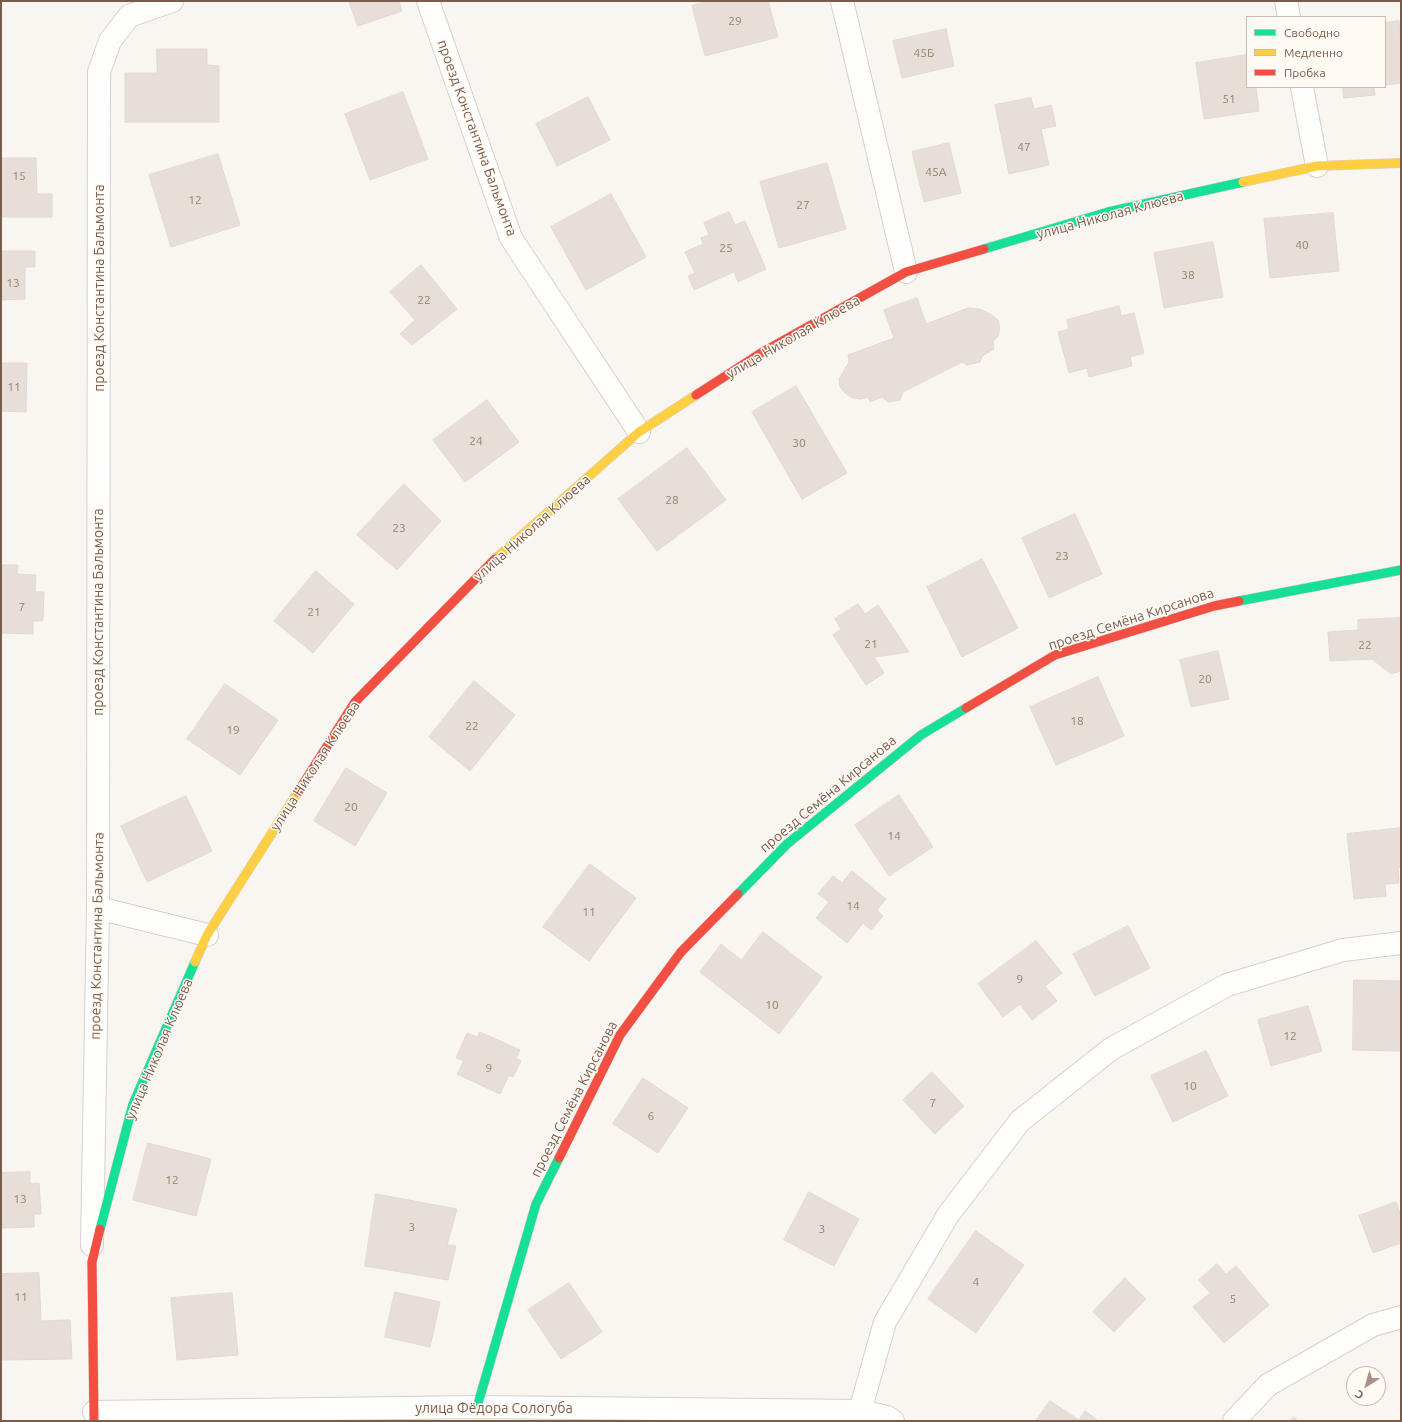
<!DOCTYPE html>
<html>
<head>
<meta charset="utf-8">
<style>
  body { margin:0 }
  #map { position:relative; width:1402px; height:1422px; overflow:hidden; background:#f9f5f0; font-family:Ubuntu,sans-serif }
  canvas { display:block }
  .frame { position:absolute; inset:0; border:2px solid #7a5c4d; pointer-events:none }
  .legend { position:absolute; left:1246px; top:16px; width:140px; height:72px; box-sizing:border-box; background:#fffaf3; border:1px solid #cabbb1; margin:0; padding:5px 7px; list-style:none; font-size:12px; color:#7a5c4d }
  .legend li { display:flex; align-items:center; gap:8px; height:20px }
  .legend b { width:20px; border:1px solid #cabbb1 }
  .north { position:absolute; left:1346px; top:1366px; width:40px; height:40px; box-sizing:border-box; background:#fffaf3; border:1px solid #cabbb1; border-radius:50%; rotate:217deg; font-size:11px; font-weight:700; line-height:16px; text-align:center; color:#7a5c4d }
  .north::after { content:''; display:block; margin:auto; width:14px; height:18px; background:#a69286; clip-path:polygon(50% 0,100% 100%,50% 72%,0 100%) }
</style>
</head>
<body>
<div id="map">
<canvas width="1402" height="1422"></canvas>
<div class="frame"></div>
<ul class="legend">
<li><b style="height:5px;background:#16e098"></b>Свободно</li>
<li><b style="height:5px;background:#ffcf43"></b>Медленно</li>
<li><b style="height:5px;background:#f24e42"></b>Пробка</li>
</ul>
<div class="north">С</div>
</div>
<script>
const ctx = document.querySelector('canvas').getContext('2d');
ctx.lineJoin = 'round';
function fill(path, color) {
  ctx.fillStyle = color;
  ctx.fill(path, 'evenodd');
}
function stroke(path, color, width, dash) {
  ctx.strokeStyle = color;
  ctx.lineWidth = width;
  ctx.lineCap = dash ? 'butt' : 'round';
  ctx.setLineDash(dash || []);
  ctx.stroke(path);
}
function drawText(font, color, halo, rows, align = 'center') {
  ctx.font = font + ' Ubuntu,sans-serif';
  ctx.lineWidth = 3;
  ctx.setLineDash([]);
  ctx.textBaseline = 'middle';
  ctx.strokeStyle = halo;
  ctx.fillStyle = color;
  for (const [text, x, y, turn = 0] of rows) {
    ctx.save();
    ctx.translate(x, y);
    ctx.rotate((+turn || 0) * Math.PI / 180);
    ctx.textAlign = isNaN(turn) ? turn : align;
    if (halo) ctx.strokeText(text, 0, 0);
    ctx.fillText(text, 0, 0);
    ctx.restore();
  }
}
const building = new Path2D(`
  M349 1H399L402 11 358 26Z
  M709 1H768L778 37 705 56 692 6Z
  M1399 21 1401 47V83L1385 85V23Z
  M946 29 954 66 902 78 893 41Z
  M157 49H207V65L219 66V122H125V73H157Z
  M1247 55V87H1256L1259 111 1204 119 1196 63Z
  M1343 87H1374L1375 95 1344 98Z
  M403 92 428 159 370 180 345 114Z
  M588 97 610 140 557 166 536 124Z
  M1031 98 1034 109 1051 105 1056 126 1041 129 1049 165 1009 174 995 105Z
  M949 143 961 193 924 202 912 152Z
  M218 154 240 225 171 247 149 175Z
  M1 158H36L37 194H52V217H1Z
  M827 163 846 229 779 248 760 182Z
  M611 194 646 257 586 290 551 227Z
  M729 212 735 225 745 221 766 269 738 282 734 272 694 290 688 276 695 273 685 252 703 244 701 238 709 235 704 223Z
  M1333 213 1339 271 1270 278 1264 219Z
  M1213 242 1223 297 1164 308 1154 253Z
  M1 251H35V267H25V299L1 300Z
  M421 265 457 309 412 345 400 334 415 320 390 292Z
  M917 298 926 324 968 308 979 309 990 314 998 320 1000 328 998 336 993 342 994 349 982 356 980 362 967 365 962 362 903 392 900 400 888 402 882 397 870 402 868 397 861 399 853 398 845 393 840 387 839 379 849 362 848 355 894 338 884 310Z
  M1119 306 1121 316 1134 313 1144 353 1130 357 1132 366 1089 377 1087 368 1069 373 1058 332 1069 329 1067 320Z
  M1 363H27L26 412 1 411Z
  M796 386 847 473 802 499 752 412Z
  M487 400 519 442 465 482 433 440Z
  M687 448 726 500 657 551 618 499Z
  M404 484 441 521 397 570 357 535Z
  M1075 514 1102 574 1049 598 1022 538Z
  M982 559 1018 628 962 657 927 587Z
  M1 565H18L17 574 36 575 35 592H44L43 621H33V634L1 633Z
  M316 571 354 604 313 653 274 621Z
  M858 604 865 614 878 605 909 652 874 657 884 673 866 685 833 635 841 629 835 619Z
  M1401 618V671L1391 674 1372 659 1330 661 1328 632 1358 630V620Z
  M1218 651 1229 699 1191 707 1180 660Z
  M1098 677 1124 736 1056 765 1030 707Z
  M474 681 515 715 470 771 429 737Z
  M225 684 278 720 240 775 187 739Z
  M346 768 387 793 355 846 314 821Z
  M899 795 933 847 889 876 855 825Z
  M186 796 212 851 147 882 121 826Z
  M1401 828V867L1398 868 1399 883 1385 884 1386 896 1354 899 1347 834Z
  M590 864 636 898 589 961 543 927Z
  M852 871 886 899 877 910 883 916 871 930 863 923 847 943 816 918 829 902 818 894 833 876 842 883Z
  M1128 926 1150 968 1095 996 1073 954Z
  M763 932 822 977 779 1034 700 972 721 944 741 960Z
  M1036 941 1062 973 1045 986 1057 1001 1032 1020 1020 1004 1003 1017 978 984Z
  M1354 980 1401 981V1051L1353 1050Z
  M1308 1006 1322 1051 1271 1066 1258 1020Z
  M480 1032 520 1050 516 1058 521 1061 513 1077 509 1075 500 1094 457 1074 464 1061 456 1058 467 1033 477 1037Z
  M1206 1051 1228 1096 1173 1122 1151 1076Z
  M932 1072 964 1106 935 1134 903 1100Z
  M643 1078 688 1108 658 1153 613 1124Z
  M148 1143 211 1159 196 1216 133 1200Z
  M30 1172V1184L39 1183 41 1214H34V1227L1 1228V1173Z
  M809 1192 859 1219 834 1266 784 1240Z
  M376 1194 457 1209 447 1245 456 1246 448 1280 365 1266Z
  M1396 1202 1401 1215V1243L1373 1253 1359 1216Z
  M976 1231 1024 1265 976 1333 928 1299Z
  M1217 1264 1226 1274 1236 1266 1269 1305 1224 1343 1193 1307 1210 1293 1199 1280Z
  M39 1273 41 1321 70 1320 72 1359 1 1360V1274Z
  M1125 1278 1146 1299 1114 1332 1093 1312Z
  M569 1283 602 1332 561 1359 528 1310Z
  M395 1292 440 1302 430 1347 385 1337Z
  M232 1293 238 1355 177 1360 171 1298Z
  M1050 1401 1079 1420 1085 1411 1099 1421H1036Z
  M1294 1417 1298 1421H1290Z`);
const street = new Path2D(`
  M428 1 511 238 639 432
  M842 1 906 272
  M1286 1 1289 17
  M1302 87 1317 166
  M98 908 207 935
  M92 1245 98 908 99 72 110 41 129 16 172 1
  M860 1411 885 1322 948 1215 1020 1121 1111 1049 1227 985 1343 950 1401 943
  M94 1412 477 1407 860 1411 887 1417 893 1421
  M1234 1421 1268 1385 1373 1325 1401 1317`);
const fast = new Path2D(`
  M984 249 1108 212 1243 182
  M1239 601 1401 570
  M738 894 787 844 921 735 966 708
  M100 1229 133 1104 195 962
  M477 1407 536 1204 559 1158`);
const slow = new Path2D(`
  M1243 182 1317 166 1401 163
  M495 559 639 432 696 395
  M195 962 207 935 298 792`);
const jam = new Path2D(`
  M696 395 761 353 906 272 984 249
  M966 708 1055 655 1214 606 1239 601
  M298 792 355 702 495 559
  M559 1158 620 1035 681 952 738 894
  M94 1421 92 1262 100 1229`);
const numberNames = [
  ["29",735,21],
  ["45Б",924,53],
  ["51",1229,99],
  ["47",1024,147],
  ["45А",936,172],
  ["15",19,176],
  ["12",195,200],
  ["27",803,205],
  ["40",1302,245],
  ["25",726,248],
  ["38",1188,275],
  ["13",13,283],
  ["22",424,300],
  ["11",14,387],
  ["24",476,441],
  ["30",799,443],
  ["28",672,500],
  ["23",399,528],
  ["23",1062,556],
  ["7",22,607],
  ["21",314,612],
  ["21",871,644],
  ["22",1365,645],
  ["20",1205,679],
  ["18",1077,721],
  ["22",472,726],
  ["19",233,730],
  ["20",351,807],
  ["14",894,836],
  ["14",853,906],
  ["11",589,912],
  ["9",1020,979],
  ["10",772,1005],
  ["12",1290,1036],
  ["9",489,1068],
  ["10",1190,1086],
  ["7",933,1103],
  ["6",651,1116],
  ["12",172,1180],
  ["13",20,1199],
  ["3",412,1227],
  ["3",822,1229],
  ["4",976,1282],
  ["11",21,1297],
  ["5",1233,1299]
];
const streetNames = [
  ["проезд Константина Бальмонта",477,138,70],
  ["улица Николая Клюева",1110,215,-15],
  ["проезд Константина Бальмонта",99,288,-90],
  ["улица Николая Клюева",793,337,-30],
  ["улица Николая Клюева",532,528,-42],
  ["проезд Константина Бальмонта",98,612,-90],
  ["проезд Семёна Кирсанова",1131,619,-18],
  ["улица Николая Клюева",315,766,-57],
  ["проезд Семёна Кирсанова",828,794,-40],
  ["проезд Константина Бальмонта",97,936,-89],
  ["улица Николая Клюева",159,1049,-67],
  ["проезд Семёна Кирсанова",574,1099,-63],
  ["улица Фёдора Сологуба",494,1408]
];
fill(building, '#e6ded7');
stroke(building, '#e2d8d2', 1);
stroke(street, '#d7d1cb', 24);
stroke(fast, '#d9d2cb', 10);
stroke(slow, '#d9d2cb', 10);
stroke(jam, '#d9d2cb', 10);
stroke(street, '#fefefd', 22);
stroke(fast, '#16e098', 9);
stroke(slow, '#ffcf43', 9);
stroke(jam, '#f24e42', 9);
drawText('12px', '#977e72', null, numberNames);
drawText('14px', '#7a5c4d', '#fffaf3', streetNames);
</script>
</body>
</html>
